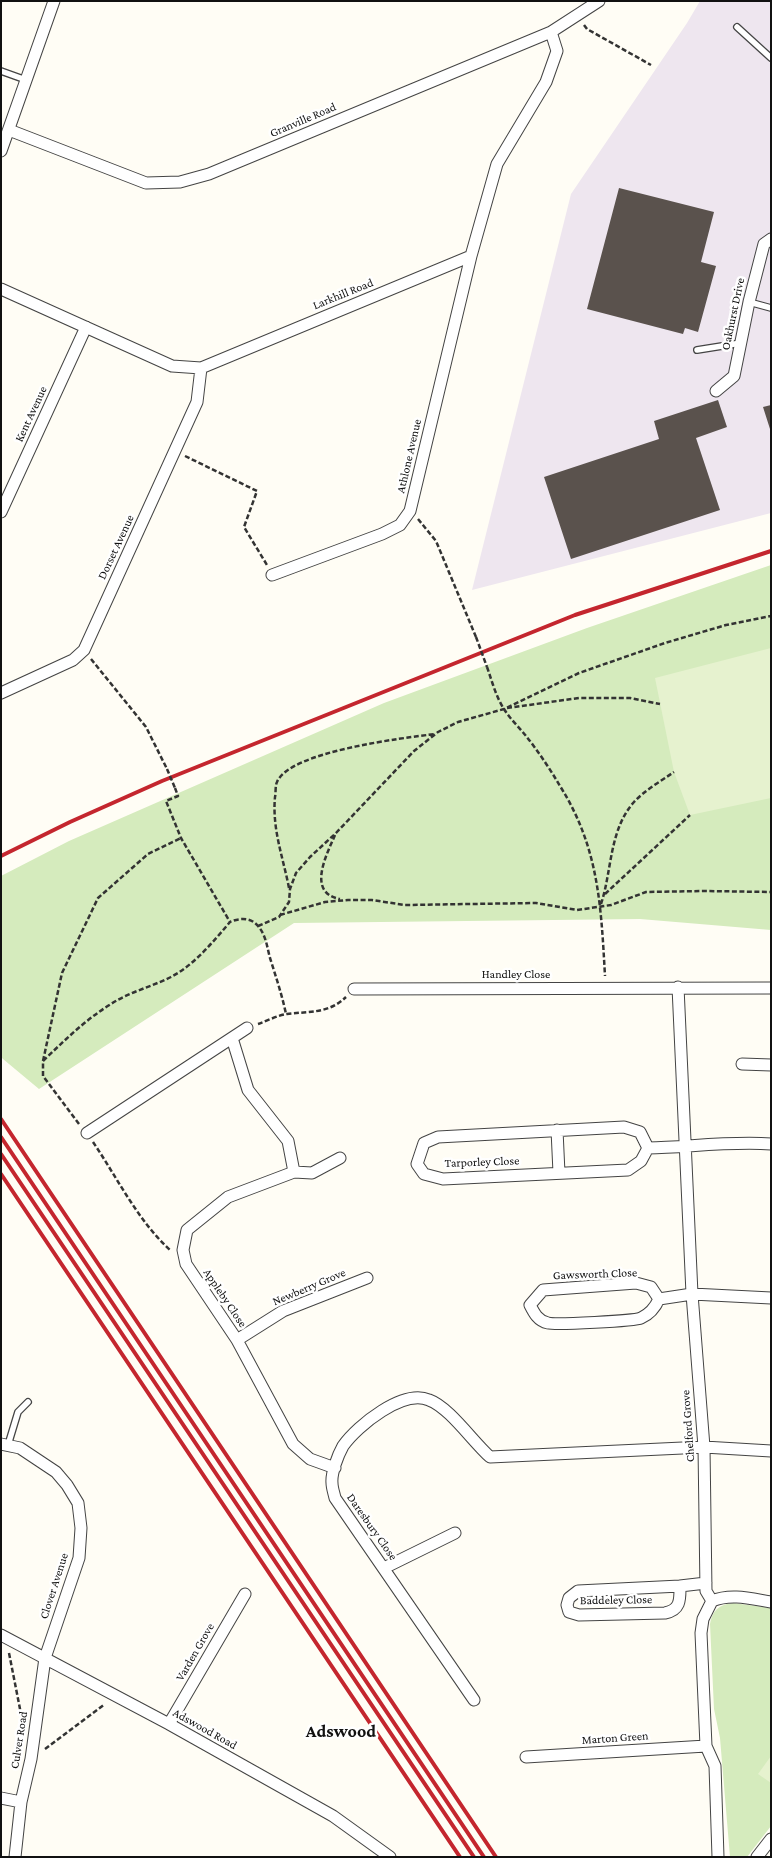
<!DOCTYPE html>
<html>
<head>
<meta charset="utf-8">
<style>
  body { margin:0 }
  #map { position:relative; width:772px; height:1858px; overflow:hidden; background:#fffdf5; font-family:"Crimson Pro",serif }
  canvas { display:block }
  .frame { position:absolute; inset:0; border:2px solid #111; pointer-events:none }
</style>
</head>
<body>
<div id="map">
<canvas width="772" height="1858"></canvas>
<div class="frame"></div>
</div>
<script>
const ctx = document.querySelector('canvas').getContext('2d');
ctx.lineJoin = 'round';
function fill(path, color) {
  ctx.fillStyle = color;
  ctx.fill(path, 'evenodd');
}
function stroke(path, color, width, dash) {
  ctx.strokeStyle = color;
  ctx.lineWidth = width;
  ctx.lineCap = dash ? 'butt' : 'round';
  ctx.setLineDash(dash || []);
  ctx.stroke(path);
}
function drawText(font, color, halo, rows, align = 'center') {
  ctx.font = font + ' "Crimson Pro",serif';
  ctx.lineWidth = 5;
  ctx.setLineDash([]);
  ctx.textBaseline = 'middle';
  ctx.strokeStyle = halo;
  ctx.fillStyle = color;
  for (const [text, x, y, turn = 0] of rows) {
    ctx.save();
    ctx.translate(x, y);
    ctx.rotate((+turn || 0) * Math.PI / 180);
    ctx.textAlign = isNaN(turn) ? turn : align;
    if (halo) ctx.strokeText(text, 0, 0);
    ctx.fillText(text, 0, 0);
    ctx.restore();
  }
}
const industrial = new Path2D(`
  M700 1H771V513L472 590 571 194 687 23Z`);
const green = new Path2D(`
  M771 565V930L640 919 294 923 39 1089 3 1059 1 1057V876L69 841 384 703 587 628Z
  M733 1603 771 1608V1826L747 1857H730L720 1738 714 1709 710 1624C712 1611 719 1604 733 1603Z`);
const pitch = new Path2D(`
  M771 648V798L690 815 674 772 655 678Z
  M771 1756V1783L758 1774Z`);
const building = new Path2D(`
  M619 188 714 212 701 262 716 266 698 332 685 328 683 334 587 309Z
  M718 400 727 427 696 438 720 510 571 559 544 477 659 439 654 421Z
  M771 405V429H770L763 407Z`);
const path = new Path2D(`
  M584 25 587 29 651 65
  M185 456 257 491 244 527 267 565
  M418 519 436 541 476 637
  M91 659 146 727 167 769
  M487 667C492 681 496 697 504 709 510 719 519 727 526 736 538 751 550 769 560 786 599 848 601 906 605 976
  M507 708 579 698H630L660 704
  M175 788 178 796 166 801 181 838 230 922
  M335 835C327 854 306 893 340 899
  M289 888C283 857 272 829 275 797 276 793 275 786 277 782 290 751 404 738 435 734
  M605 894 690 815
  M601 904C612 871 609 830 634 802 645 790 661 781 674 772
  M280 915 325 902 348 900H372L405 905 536 903 577 910 611 905 646 892 706 891 771 892
  M258 926 279 917 289 902 290 889 296 873 310 857 336 833 414 751 438 732 458 722 504 709 579 673 665 643 726 625 771 616
  M258 1024C267 1021 278 1015 287 1014 310 1011 328 1014 346 997
  M43 1061 62 973 98 898 148 854 181 838
  M79 1124 43 1076V1061C65 1040 85 1020 111 1004 129 992 151 987 171 977 194 965 213 942 230 922 239 918 251 917 258 926 266 935 267 947 270 958 276 977 282 995 286 1014
  M93 1142C118 1179 138 1221 171 1251
  M9 1653 22 1719
  M45 1749 105 1704`);
const lane = new Path2D(`
  M737 27 771 58
  M1 71 26 80
  M749 302 771 308
  M697 350 741 343
  M8 1445 18 1412 28 1402`);
const street = new Path2D(`
  M9 130 146 183 180 182 209 174 551 32 599 1
  M1 151 54 1
  M1 289 172 366 201 368 471 256 497 164 546 82 557 51 551 32
  M716 391 734 376 749 302 764 244 771 239
  M1 512 86 327
  M272 575 382 534 400 525 410 511 471 256
  M1 693 73 660 84 650 197 402 201 368
  M678 987 692 1294 704 1447 706 1591 712 1601
  M354 989 771 988
  M232 1038 248 1090 288 1141 294 1172 228 1197 187 1230 183 1250 186 1264 237 1340 293 1444 310 1459 335 1468
  M742 1064 771 1065
  M624 1127 640 1132 648 1148 641 1161 628 1170 443 1179 424 1174 417 1164 424 1143 438 1137Z
  M557 1130 559 1173
  M87 1133 247 1028
  M648 1148C689 1147 730 1141 771 1144
  M294 1172 312 1173 340 1158
  M659 1299 651 1287 636 1283 543 1290 530 1305C534 1313 538 1321 548 1323 556 1325 634 1321 641 1318 650 1314 655 1308 659 1299L692 1294 771 1298
  M237 1340 283 1311 367 1278
  M1 1444 20 1448 56 1472 67 1485 78 1503 81 1528 79 1558 45 1658 31 1759 21 1802 15 1857
  M384 1568 455 1533
  M680 1586 578 1591 569 1598 567 1605 569 1612 579 1615 665 1613C681 1610 680 1599 680 1586L706 1583
  M712 1601 703 1619 701 1633 706 1746 715 1766 718 1857
  M712 1601C731 1593 752 1599 771 1602
  M1 1635 169 1724 333 1816 390 1857
  M474 1700 335 1498C334 1493 332 1488 332 1483 331 1473 338 1455 343 1446 358 1425 403 1389 429 1400 449 1407 473 1442 490 1457L704 1447 771 1451
  M169 1724 245 1594
  M526 1757 706 1746
  M1 1798 21 1802
  M757 1857 771 1839`);
const rail = new Path2D(`
  M1 856 70 822 162 781 575 615 771 551
  M1 1119 496 1857
  M1 1137 484 1857
  M1 1154 474 1857
  M1 1174 460 1857`);
const pathBridge = new Path2D(`
  M476 637 487 667
  M167 769 175 788`);
const streetNames = [
  ["Granville Road",303,120,-23],
  ["Larkhill Road",343,294,-22],
  ["Oakhurst Drive",733,314,-78],
  ["Kent Avenue",31,414,-65],
  ["Athlone Avenue",409,456,-77],
  ["Dorset Avenue",116,547,-65],
  ["Handley Close",516,974],
  ["Tarporley Close",482,1162,-2],
  ["Gawsworth Close",595,1274,-2],
  ["Newberry Grove",309,1287,-23],
  ["Appleby Close",225,1298,56],
  ["Chelford Grove",688,1426,-94],
  ["Daresbury Close",372,1527,55],
  ["Clover Avenue",54,1586,-72],
  ["Baddeley Close",616,1600,-1],
  ["Varden Grove",195,1652,-60],
  ["Adswood Road",205,1729,29],
  ["Marton Green",615,1738,-4],
  ["Culver Road",19,1740,-81]
];
const districtNames = [
  ["Adswood",341,1731]
];
fill(industrial, '#eee6ef');
fill(green, '#d5ebbd');
fill(pitch, '#e6f2cf');
fill(building, '#5a524d');
stroke(lane, '#444', 8);
stroke(street, '#444', 13);
stroke(path, '#333', 2.5, [5, 2.5]);
stroke(lane, '#fff', 5.5);
stroke(street, '#fff', 11);
stroke(rail, '#c4262e', 4);
stroke(pathBridge, '#333', 2.5, [5, 2.5]);
drawText('12px', '#111', '#fff', streetNames);
drawText('bold 18px', '#111', '#fff', districtNames);
</script>
</body>
</html>
